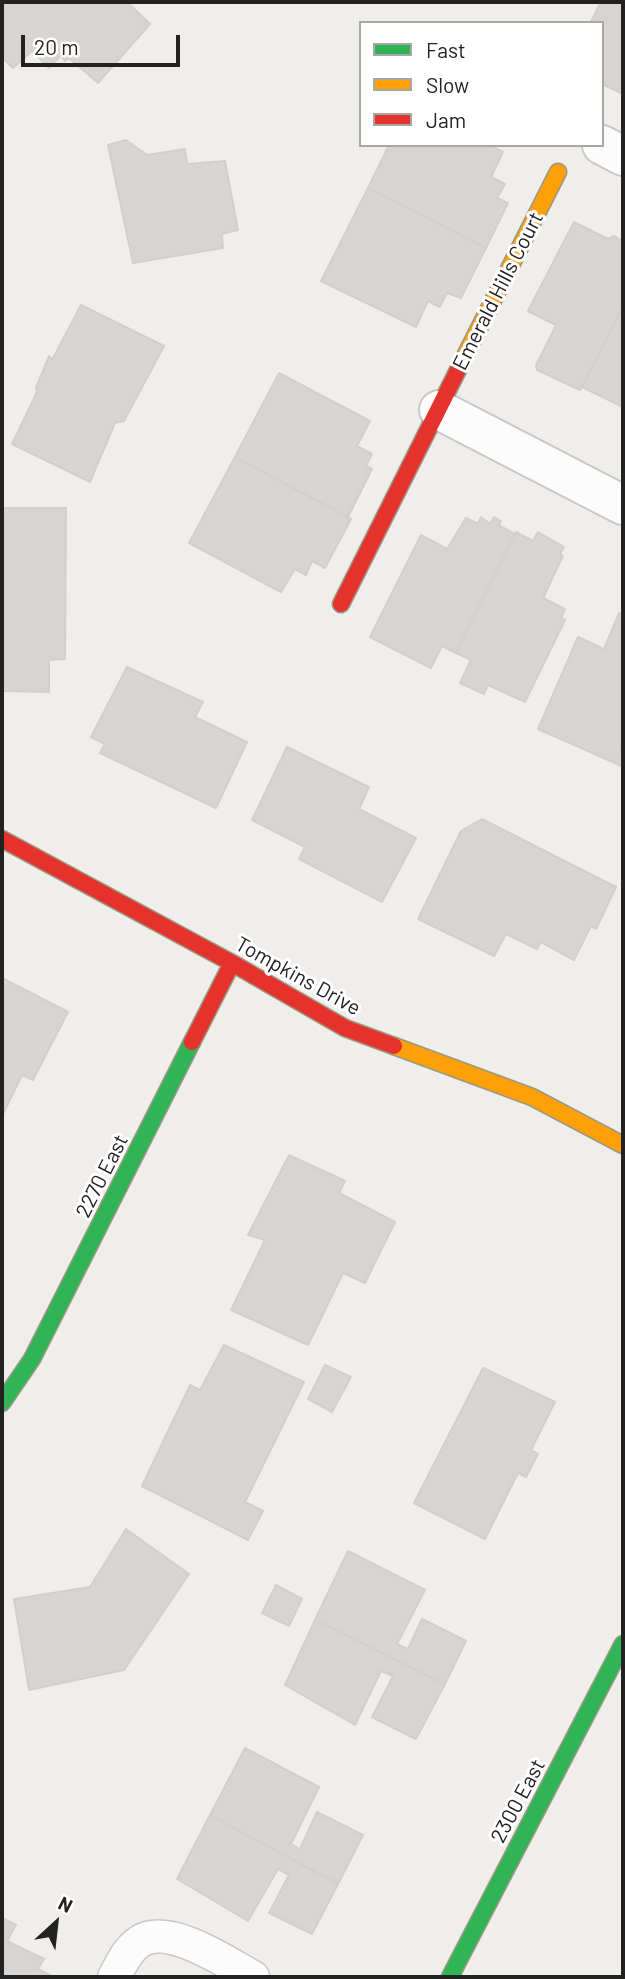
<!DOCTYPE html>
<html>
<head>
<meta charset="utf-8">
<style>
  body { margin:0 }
  #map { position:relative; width:625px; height:1979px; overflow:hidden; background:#f0eeeb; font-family:Barlow,sans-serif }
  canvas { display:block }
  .frame { position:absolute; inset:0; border:4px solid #222; pointer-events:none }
  .legend { position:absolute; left:359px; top:21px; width:245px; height:126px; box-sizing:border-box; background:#fff; border:2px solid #a7a7a7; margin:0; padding:9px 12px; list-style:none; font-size:21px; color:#222 }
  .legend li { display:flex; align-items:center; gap:14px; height:35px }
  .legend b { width:35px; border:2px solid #a7a7a7 }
  .north { position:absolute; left:21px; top:1888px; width:70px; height:70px; -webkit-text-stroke:5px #fff; paint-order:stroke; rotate:27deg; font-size:19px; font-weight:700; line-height:28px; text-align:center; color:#222 }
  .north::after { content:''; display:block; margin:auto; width:24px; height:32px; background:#222; clip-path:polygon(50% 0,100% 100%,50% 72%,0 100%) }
  .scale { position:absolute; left:21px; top:35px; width:159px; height:32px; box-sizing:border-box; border:4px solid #222; border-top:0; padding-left:9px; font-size:21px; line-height:24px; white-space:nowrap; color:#222; -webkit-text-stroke:5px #fff; paint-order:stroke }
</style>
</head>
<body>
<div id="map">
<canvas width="625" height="1979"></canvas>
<div class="frame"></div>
<ul class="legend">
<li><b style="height:9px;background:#30b455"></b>Fast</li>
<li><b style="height:9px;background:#ff9f0a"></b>Slow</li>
<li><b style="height:9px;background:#e5322d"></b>Jam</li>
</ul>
<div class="north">N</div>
<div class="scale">20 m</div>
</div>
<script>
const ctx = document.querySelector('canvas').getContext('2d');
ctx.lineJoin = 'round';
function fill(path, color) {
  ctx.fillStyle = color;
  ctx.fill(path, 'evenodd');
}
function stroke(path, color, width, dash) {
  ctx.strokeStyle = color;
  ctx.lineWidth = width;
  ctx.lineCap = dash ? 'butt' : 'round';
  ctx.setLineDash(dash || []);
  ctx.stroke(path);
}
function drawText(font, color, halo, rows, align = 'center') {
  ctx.font = font + ' Barlow,sans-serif';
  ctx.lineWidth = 6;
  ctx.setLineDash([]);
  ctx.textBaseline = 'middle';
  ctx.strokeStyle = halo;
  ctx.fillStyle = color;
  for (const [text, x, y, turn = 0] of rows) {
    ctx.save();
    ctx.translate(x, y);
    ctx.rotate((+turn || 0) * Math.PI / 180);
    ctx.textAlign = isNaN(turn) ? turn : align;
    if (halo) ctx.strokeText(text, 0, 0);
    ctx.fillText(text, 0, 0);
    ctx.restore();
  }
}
const building = new Path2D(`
  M2 2H131L129 4 150 24 98 83 69 58 65 61 61 55 49 68 32 51 13 68 2 57Z
  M601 2H623V94L602 84V23H590Z
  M126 140 147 155 185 149 187 164 225 161 238 230 222 234 223 248 133 263 108 145Z
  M389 145H490L503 152 491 177 505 184 497 198 508 203 486 248 368 188Z
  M368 188 486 248 461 298 447 293 440 307 428 301 416 327 321 281Z
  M574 222 608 239 614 236 623 241V306L580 390 537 370 536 365 556 325 528 311Z
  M81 305 164 346 124 421 115 423 90 482 12 444 37 392 36 388 49 356 52 360Z
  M623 306V407L582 387Z
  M279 373 370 421 357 446 372 454 366 466 372 469 348 517 235 457Z
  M235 457 351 519 325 568 312 561 306 575 295 569 281 592 189 543Z
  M2 508H66L65 659 49 660V692L2 691Z
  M481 517 490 524 494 517 501 521 499 525 515 534 456 653 442 646 431 668 370 637 421 535 447 549 466 518 478 524Z
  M516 532 533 541 538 532 564 547 560 554 563 556 543 598 565 609 561 618 565 620 525 702 488 685 484 694 460 683 471 660 456 653Z
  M619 613 623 616V739L615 763 538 729 578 637 604 649Z
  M127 667 203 702 195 717 247 742 216 808 100 753 105 744 91 737Z
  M623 739V767L615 763Z
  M287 747 369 787 359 809 416 838 382 902 299 859 305 847 252 820Z
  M482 819 616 887 596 929 591 926 574 960 541 942 537 949 506 934 494 956 418 919 461 831Z
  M2 978 68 1012 33 1080 22 1075 2 1116Z
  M289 1155 345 1181 339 1193 395 1222 365 1283 343 1273 308 1345 231 1310 265 1240 248 1235Z
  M224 1345 304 1382 245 1502 263 1511 248 1540 142 1486 190 1385 200 1390Z
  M325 1365 351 1377 332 1412 308 1399Z
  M483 1368 555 1402 531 1450 538 1454 526 1477 518 1473 485 1539 414 1503Z
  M126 1529 189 1574 124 1670 29 1690 14 1599 90 1587Z
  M348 1551 425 1590 397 1644 408 1649 422 1619 466 1641 445 1684 315 1620Z
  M276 1585 302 1599 289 1626 262 1613Z
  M315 1620 445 1684 416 1739 372 1717 393 1676 381 1671 355 1725 285 1685Z
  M245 1748 319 1787 291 1844 300 1849 317 1812 363 1835 338 1884 210 1815Z
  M210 1815 338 1884 312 1934 269 1913 289 1875 278 1869 248 1921 177 1879Z
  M2 1918 16 1925 7 1941 44 1959 38 1969 54 1977H2Z`);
const lane = new Path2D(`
  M114 1977C121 1965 127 1950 139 1942 168 1922 227 1963 253 1977`);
const street = new Path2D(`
  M602 145 623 156
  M439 410 623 505`);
const fast = new Path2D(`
  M2 1403 32 1359 192 1042
  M450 1977 623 1644`);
const slow = new Path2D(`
  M462 362 558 172
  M394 1046 532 1097 623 1145`);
const jam = new Path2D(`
  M341 604 462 362
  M2 839 232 963 345 1028 394 1046
  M192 1042 232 963`);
const streetNames = [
  ["Emerald Hills Court",498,291,-63],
  ["Tompkins Drive",298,976,29],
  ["2270 East",102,1176,-63],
  ["2300 East",518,1801,-62]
];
fill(building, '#d7d4d2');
stroke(building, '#d3d0cc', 2);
stroke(lane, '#c9c8c7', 35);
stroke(street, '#c9c8c7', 42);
stroke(fast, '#999a82', 19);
stroke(slow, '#999a82', 19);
stroke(jam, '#999a82', 19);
stroke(lane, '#fdfcfc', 32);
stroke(street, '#fdfcfc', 38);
stroke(fast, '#30b455', 16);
stroke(slow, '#ff9f0a', 16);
stroke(jam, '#e5322d', 16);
drawText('21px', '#222', '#fff', streetNames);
</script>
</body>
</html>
